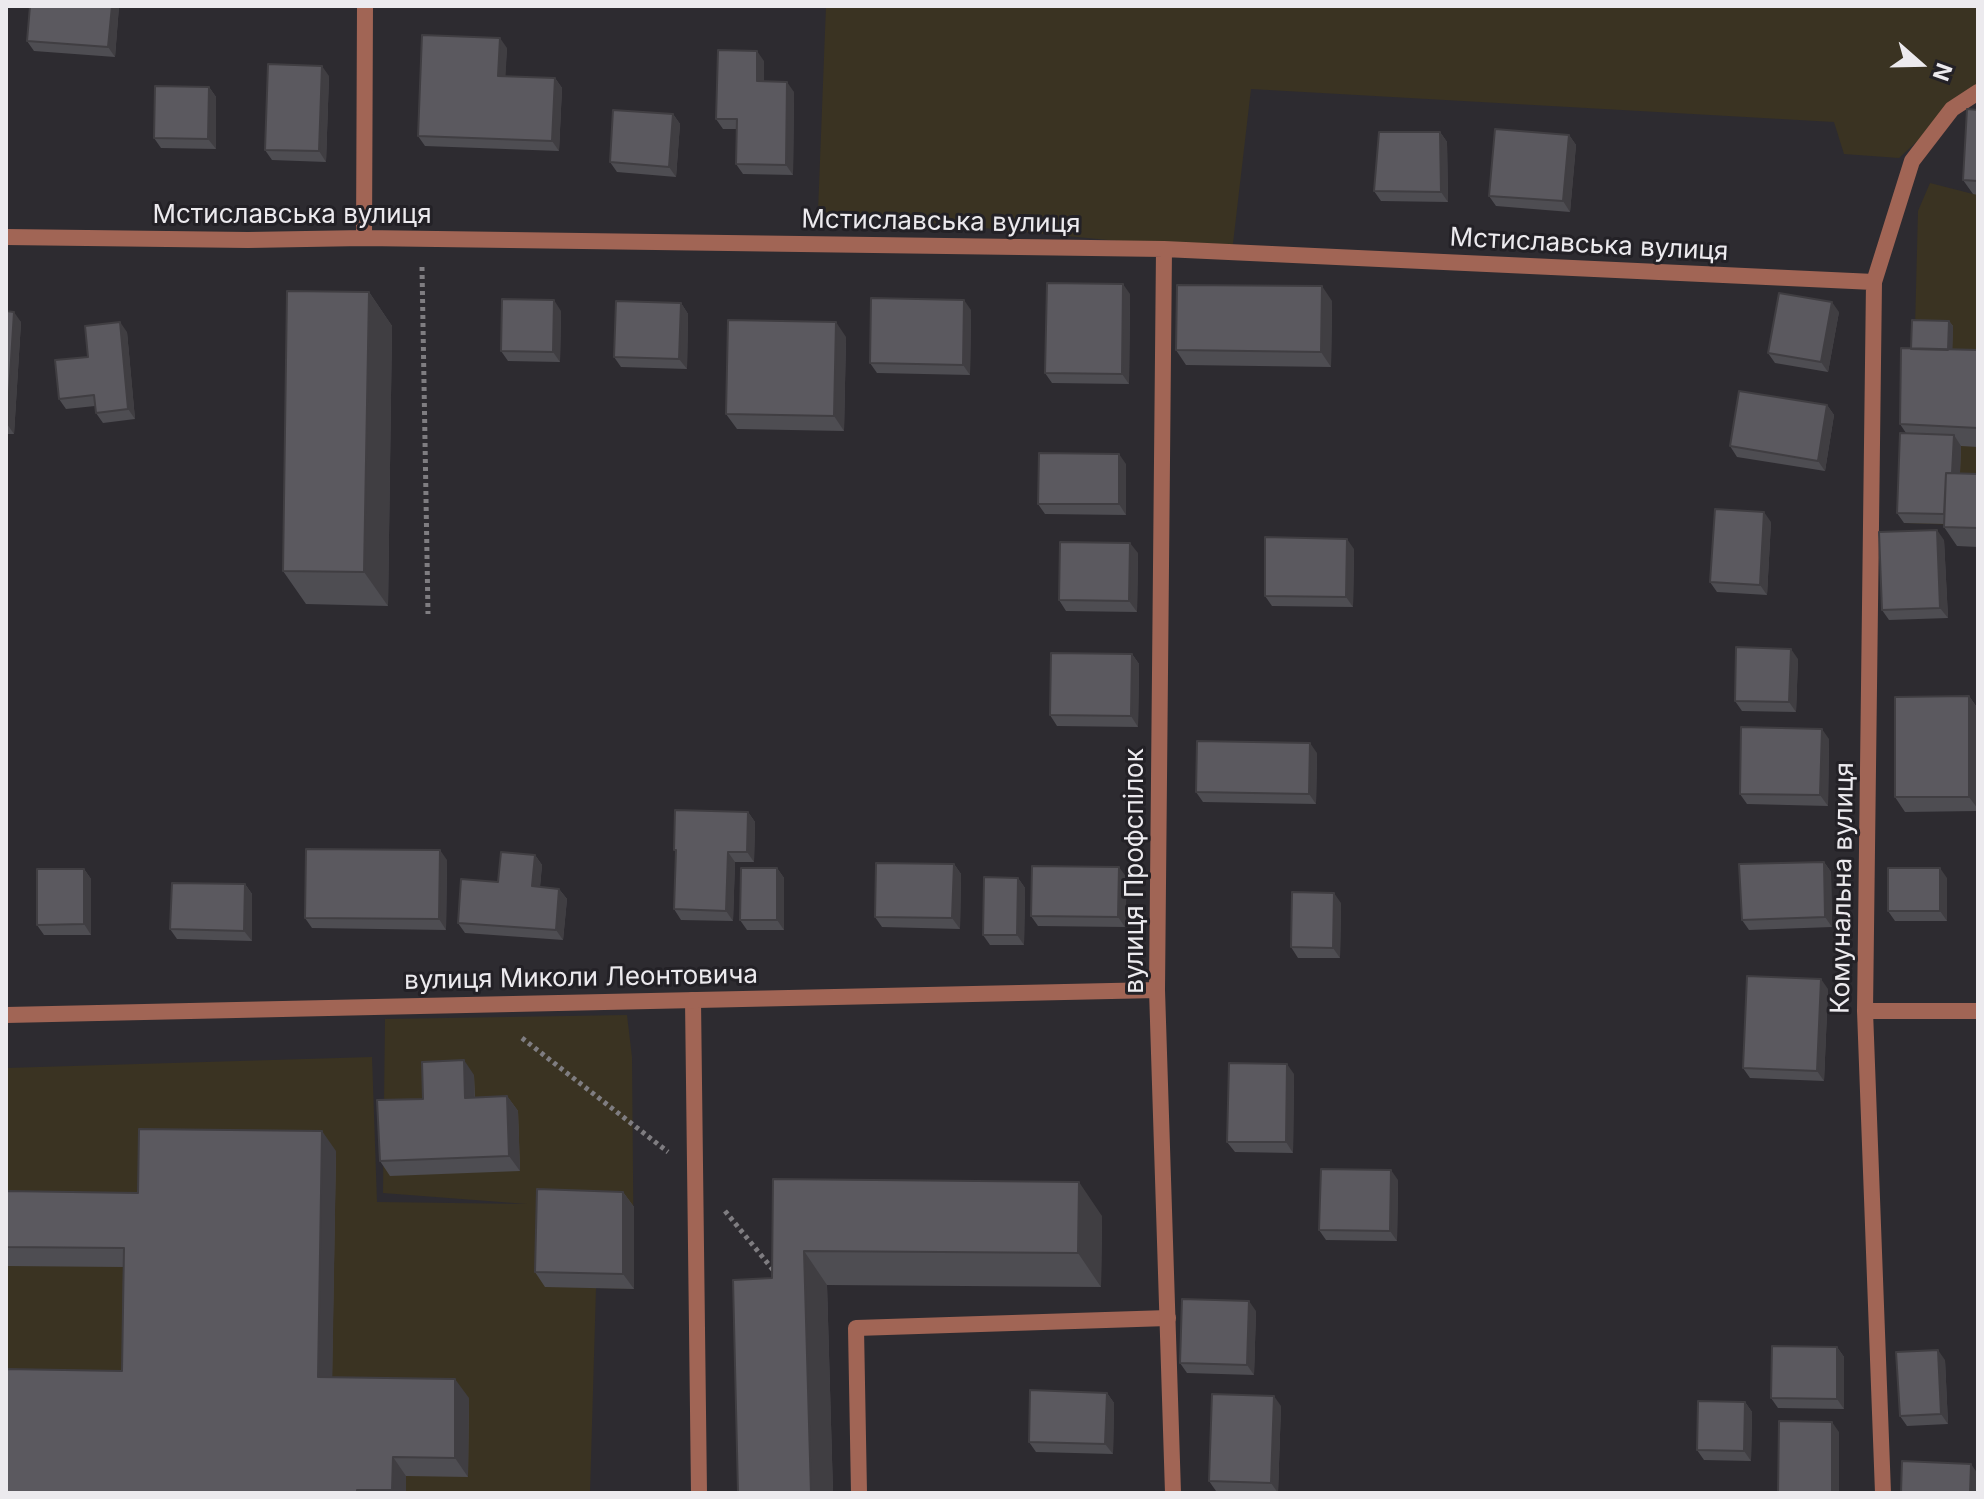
<!DOCTYPE html>
<html>
<head>
<meta charset="utf-8">
<style>
  body { margin:0 }
  #map { position:relative; width:1984px; height:1499px; overflow:hidden; background:#2d2b30; font-family:Inter,sans-serif }
  canvas { display:block }
  .frame { position:absolute; inset:0; border:8px solid #eceaee; pointer-events:none }
  .north { position:absolute; left:1880px; top:24px; width:80px; height:80px; -webkit-text-stroke:6px #232126; paint-order:stroke; rotate:110deg; font-size:22px; font-weight:700; line-height:32px; text-align:center; color:#eceaee }
  .north::after { content:''; display:block; margin:auto; width:28px; height:36px; background:#eceaee; clip-path:polygon(50% 0,100% 100%,50% 72%,0 100%) }
</style>
</head>
<body>
<div id="map">
<canvas width="1984" height="1499"></canvas>
<div class="frame"></div>
<div class="north">N</div>
</div>
<script>
const ctx = document.querySelector('canvas').getContext('2d');
ctx.lineJoin = 'round';
function fill(path, color) {
  ctx.fillStyle = color;
  ctx.fill(path, 'evenodd');
}
function stroke(path, color, width, dash) {
  ctx.strokeStyle = color;
  ctx.lineWidth = width;
  ctx.lineCap = dash ? 'butt' : 'round';
  ctx.setLineDash(dash || []);
  ctx.stroke(path);
}
function drawText(font, color, halo, rows, align = 'center') {
  ctx.font = font + ' Inter,sans-serif';
  ctx.lineWidth = 6;
  ctx.setLineDash([]);
  ctx.textBaseline = 'middle';
  ctx.strokeStyle = halo;
  ctx.fillStyle = color;
  for (const [text, x, y, turn = 0] of rows) {
    ctx.save();
    ctx.translate(x, y);
    ctx.rotate((+turn || 0) * Math.PI / 180);
    ctx.textAlign = isNaN(turn) ? turn : align;
    if (halo) ctx.strokeText(text, 0, 0);
    ctx.fillText(text, 0, 0);
    ctx.restore();
  }
}
const industrial = new Path2D(`
  M826 6H1978V92L1952 109 1899 158 1844 154 1834 122 1251 89 1232 252 818 212Z
  M1978 124V547L1957 525 1904 523 1914 367 1918 211 1930 183 1973 194Z
  M627 1015 632 1057 634 1289 596 1288 590 1493H6V1068L372 1057 377 1202 527 1204 383 1193 385 1019Z`);
const path = new Path2D(`
  M422 267 428 614
  M522 1038 668 1152
  M725 1211 774 1271`);
const lane = new Path2D(`
  M693 1000 699 1493
  M859 1493 856 1328 1168 1318`);
const street = new Path2D(`
  M6 237 248 240 364 238 1164 249 1874 282
  M364 238 365 6
  M1164 249 1157 990 1173 1493
  M1865 1011H1978
  M6 1015 1157 990
  M1883 1493 1865 1011 1874 282 1912 161 1952 109 1978 92`);
const wall = new Path2D(`
  M119 6 115 57 34 51 27 41Z
  M507 48 505 76 555 78 562 88 559 151 425 146 418 136Z
  M764 61V81L794 92 793 175 743 174 736 164V129H723L716 119Z
  M329 76 326 162 272 160 265 150Z
  M209 87 216 97V149L161 148 154 138Z
  M1978 110V195L1973 194 1963 180Z
  M673 114 680 124 676 177 617 172 610 162Z
  M1440 132 1447 142 1448 202 1381 201 1374 191Z
  M1569 135 1576 145 1570 212 1496 206 1489 196Z
  M369 292 392 326 388 606 306 604 283 571Z
  M1130 294 1129 384 1052 383 1045 373Z
  M1332 301 1331 367 1186 365 1176 350Z
  M681 303 688 314 687 369 621 367 614 357Z
  M971 310 970 375 877 373 870 363Z
  M6 311 21 322 14 434H6Z
  M561 311 560 362 508 361 501 351Z
  M1839 312 1828 372 1775 363 1768 353Z
  M1949 321 1953 326 1952 350H1978V447L1961 446 1960 473 1978 474V547L1957 546 1944 527V524L1904 523 1897 513 1906 433 1900 424 1911 349Z
  M127 332 135 419 103 423 96 413 95 406 66 409 59 399 88 357Z
  M846 337 844 431 737 429 726 414Z
  M1827 405 1834 415 1825 471 1737 457 1730 446Z
  M1126 464V515L1045 514 1038 504Z
  M1771 522 1767 595 1717 592 1710 582Z
  M1944 540 1948 618 1889 620 1882 610Z
  M1354 549 1353 607 1272 606 1265 596Z
  M1138 553 1137 612 1066 611 1059 600Z
  M1132 654 1139 664 1138 727 1057 726 1050 715Z
  M1798 659 1796 712 1742 711 1735 701Z
  M1969 696 1978 709V811L1905 812 1895 797Z
  M1829 739 1828 806 1747 804 1740 794Z
  M1317 753 1316 804 1203 802 1196 792Z
  M748 812 755 822 754 862H735L733 921 681 920 674 909 676 853 674 850Z
  M535 855 542 865 540 887 559 889 567 899 563 940 465 933 458 923 498 882Z
  M447 860 446 930 312 928 305 918Z
  M1824 862 1831 872 1832 927 1749 930 1742 920Z
  M954 864 961 874 960 929 882 927 875 917Z
  M777 868 784 878V930H747L740 920Z
  M84 869 91 879V935H44L37 925Z
  M1018 878 1025 888 1024 945H990L983 935Z
  M1127 878 1125 927 1038 926 1031 916Z
  M1947 878V921H1895L1888 911Z
  M245 884 252 894V941L177 939 170 929Z
  M1341 903 1340 958H1298L1291 947Z
  M1828 989 1824 1081 1750 1078 1743 1068Z
  M1294 1074 1293 1153 1235 1152 1227 1142Z
  M474 1075 475 1098 507 1096 518 1111 520 1171 390 1176 380 1161 423 1099Z
  M336 1151 332 1377 469 1398 468 1477 406 1476V1493H6L122 1371 123 1267 6 1266V1191L138 1193Z
  M773 1179 1102 1216 1101 1287 827 1285 833 1493H738L772 1278Z
  M1398 1180 1397 1241 1326 1240 1319 1230Z
  M623 1192 634 1207V1289L545 1287 535 1272Z
  M1256 1311 1254 1375 1187 1373 1180 1363Z
  M1837 1347 1844 1357V1409L1778 1408 1771 1398Z
  M1945 1360 1948 1424 1907 1426 1900 1416Z
  M1107 1393 1114 1403 1113 1454 1036 1452 1029 1442Z
  M1745 1402 1752 1412 1751 1461 1704 1460 1697 1450Z
  M1281 1406 1278 1493 1216 1491 1209 1481Z`);
const shadedWall = new Path2D(`
  M112 6H119L115 57 108 47Z
  M500 38 507 48 505 86 498 76Z
  M757 51 764 61V91L757 81Z
  M322 66 329 76 326 162 319 151Z
  M555 78 562 88 559 151 552 141Z
  M787 82 794 92 793 175 786 165Z
  M209 87 216 97V149L208 139Z
  M673 114 680 124 676 177 669 167Z
  M1440 132 1447 142 1448 202 1441 192Z
  M1569 135 1576 145 1570 212 1563 201Z
  M1123 284 1130 294 1129 384 1122 374Z
  M1322 286 1332 301 1331 367 1321 352Z
  M369 292 392 326 388 606 364 572Z
  M554 300 561 311 560 362 553 352Z
  M964 300 971 310 970 375 963 365Z
  M1832 302 1839 312 1828 372 1821 362Z
  M681 303 688 314 687 369 679 359Z
  M14 312 21 322 14 434 7 424Z
  M1949 321 1953 326 1952 368 1948 363Z
  M120 322 127 332 135 419 128 409Z
  M836 322 846 337 844 431 834 416Z
  M1827 405 1834 415 1825 471 1818 461Z
  M1954 435 1961 446 1958 525 1951 515Z
  M1119 454 1126 464V515L1119 504Z
  M1764 512 1771 522 1767 595 1760 585Z
  M1937 530 1944 540 1948 618 1940 608Z
  M1347 539 1354 549 1353 607 1346 597Z
  M1130 543 1138 553 1137 612 1129 601Z
  M1791 649 1798 659 1796 712 1789 702Z
  M1132 654 1139 664 1138 727 1131 716Z
  M1969 696 1978 709V809L1969 797Z
  M1822 729 1829 739 1828 806 1820 795Z
  M1310 743 1317 753 1316 804 1309 794Z
  M748 812 755 822 754 862 747 852Z
  M440 850 447 860 446 930 439 919Z
  M728 852 735 862 733 921 726 911Z
  M535 855 542 865 539 897 532 886Z
  M1824 862 1831 872 1832 927 1825 917Z
  M954 864 961 874 960 929 952 918Z
  M1119 867 1127 878 1125 927 1118 917Z
  M777 868 784 878V930L777 920Z
  M1940 868 1947 878V921L1940 911Z
  M84 869 91 879V935L84 924Z
  M1018 878 1025 888 1024 945 1017 935Z
  M245 884 252 894V941L244 931Z
  M559 889 567 899 563 940 556 930Z
  M1334 893 1341 903 1340 958 1333 948Z
  M1821 979 1828 989 1824 1081 1817 1071Z
  M464 1060 474 1075 475 1113 465 1098Z
  M1287 1064 1294 1074 1293 1153 1286 1142Z
  M507 1096 518 1111 520 1171 509 1156Z
  M322 1131 336 1151 332 1396 318 1377Z
  M1391 1170 1398 1180 1397 1241 1390 1231Z
  M1079 1182 1102 1216 1101 1287 1078 1253Z
  M623 1192 634 1207V1289L623 1274Z
  M804 1251 827 1285 833 1493H811Z
  M1249 1301 1256 1311 1254 1375 1247 1365Z
  M1837 1347 1844 1357V1409L1837 1399Z
  M1938 1350 1945 1360 1948 1424 1941 1414Z
  M455 1379 469 1398 468 1477 455 1458Z
  M1107 1393 1114 1403 1113 1454 1105 1444Z
  M1274 1396 1281 1406 1278 1493 1271 1483Z
  M1745 1402 1752 1412 1751 1461 1744 1451Z
  M1832 1422 1839 1432V1493H1832Z
  M393 1457 406 1476V1493H394L392 1490Z
  M1971 1464 1978 1474V1493H1970Z`);
const building = new Path2D(`
  M30 6H112L108 47 27 41Z
  M422 35 500 38 498 76 555 78 552 141 418 136Z
  M718 50 757 51V81L787 82 786 165 736 164 737 119H716Z
  M268 64 322 66 319 151 265 150Z
  M155 86 209 87 208 139 154 138Z
  M1967 109 1978 110V181L1963 180Z
  M613 110 673 114 669 167 610 162Z
  M1495 129 1569 135 1563 201 1489 196Z
  M1379 132H1440L1441 192 1374 191Z
  M1047 283 1123 284 1122 374 1045 373Z
  M1177 285 1322 286 1321 352 1176 350Z
  M287 291 369 292 364 572 283 571Z
  M1779 293 1832 302 1821 362 1768 353Z
  M871 298 964 300 963 365 870 363Z
  M502 299 554 300 553 352 501 351Z
  M616 301 681 303 679 359 614 357Z
  M6 311 14 312 7 424H6Z
  M728 320 836 322 834 416 726 414Z
  M1912 320 1949 321 1948 350 1911 349Z
  M120 322 128 409 96 413 94 395 59 399 55 360 88 357 85 326Z
  M1901 348 1978 350V428L1900 424Z
  M1739 391 1827 405 1818 461 1730 446Z
  M1900 433 1954 435 1952 473H1946L1944 514 1897 513Z
  M1039 453 1119 454V504H1038Z
  M1946 473 1978 474V528L1944 527Z
  M1715 509 1764 512 1760 585 1710 582Z
  M1937 530 1940 608 1882 610 1879 532Z
  M1265 537 1347 539 1346 597 1265 596Z
  M1060 542 1130 543 1129 601 1059 600Z
  M1736 647 1791 649 1789 702 1735 701Z
  M1051 653 1132 654 1131 716 1050 715Z
  M1969 696V797H1895V697Z
  M1741 727 1822 729 1820 795 1740 794Z
  M1197 741 1310 743 1309 794 1196 792Z
  M675 810 748 812 747 852H728L726 911 674 909 676 850H674Z
  M306 849 440 850 439 919 305 918Z
  M501 852 535 855 532 886 559 889 556 930 458 923 461 879 498 882Z
  M1824 862 1825 917 1742 920 1739 864Z
  M876 863 954 864 952 918 875 917Z
  M1032 866 1119 867 1118 917 1031 916Z
  M741 868H777V920H740Z
  M1888 868H1940V911H1888Z
  M37 869H84V924L37 925Z
  M984 877 1018 878 1017 935H983Z
  M172 883 245 884 244 931 170 929Z
  M1292 892 1334 893 1333 948 1291 947Z
  M1747 976 1821 979 1817 1071 1743 1068Z
  M464 1060 465 1098 507 1096 509 1156 380 1161 377 1100 423 1099 422 1062Z
  M1229 1063 1287 1064 1286 1142H1227Z
  M139 1129 322 1131 318 1377 455 1379V1458L393 1457 392 1490H357V1493H6V1369L122 1371 124 1248 6 1247V1191L138 1193Z
  M1321 1169 1391 1170 1390 1231 1319 1230Z
  M773 1179 1079 1182 1078 1253 804 1251 811 1493H738L733 1280 772 1278Z
  M537 1189 623 1192V1274L535 1272Z
  M1182 1299 1249 1301 1247 1365 1180 1363Z
  M1772 1346 1837 1347V1399L1771 1398Z
  M1938 1350 1941 1414 1900 1416 1896 1352Z
  M1030 1390 1107 1393 1105 1444 1029 1442Z
  M1212 1394 1274 1396 1271 1483 1209 1481Z
  M1698 1401 1745 1402 1744 1451 1697 1450Z
  M1779 1421 1832 1422V1493H1778Z
  M1902 1461 1971 1464 1970 1493H1901Z`);
const streetNames = [
  ["Мстиславська вулиця",292,215],
  ["Мстиславська вулиця",941,222,1],
  ["Мстиславська вулиця",1589,245,3],
  ["вулиця Профспілок",1135,871,-90],
  ["Комунальна вулиця",1843,888,-89],
  ["вулиця Миколи Леонтовича",581,978,-1]
];
fill(industrial, '#3a3322');
stroke(path, '#7f7d81', 5, [4, 4]);
stroke(lane, '#a16555', 16);
stroke(street, '#a16555', 16);
fill(wall, '#4e4d52');
fill(shadedWall, '#403e42');
fill(building, '#5b595f');
stroke(building, '#403e42', 2);
drawText('26px', '#eceaee', '#232126', streetNames);
</script>
</body>
</html>
